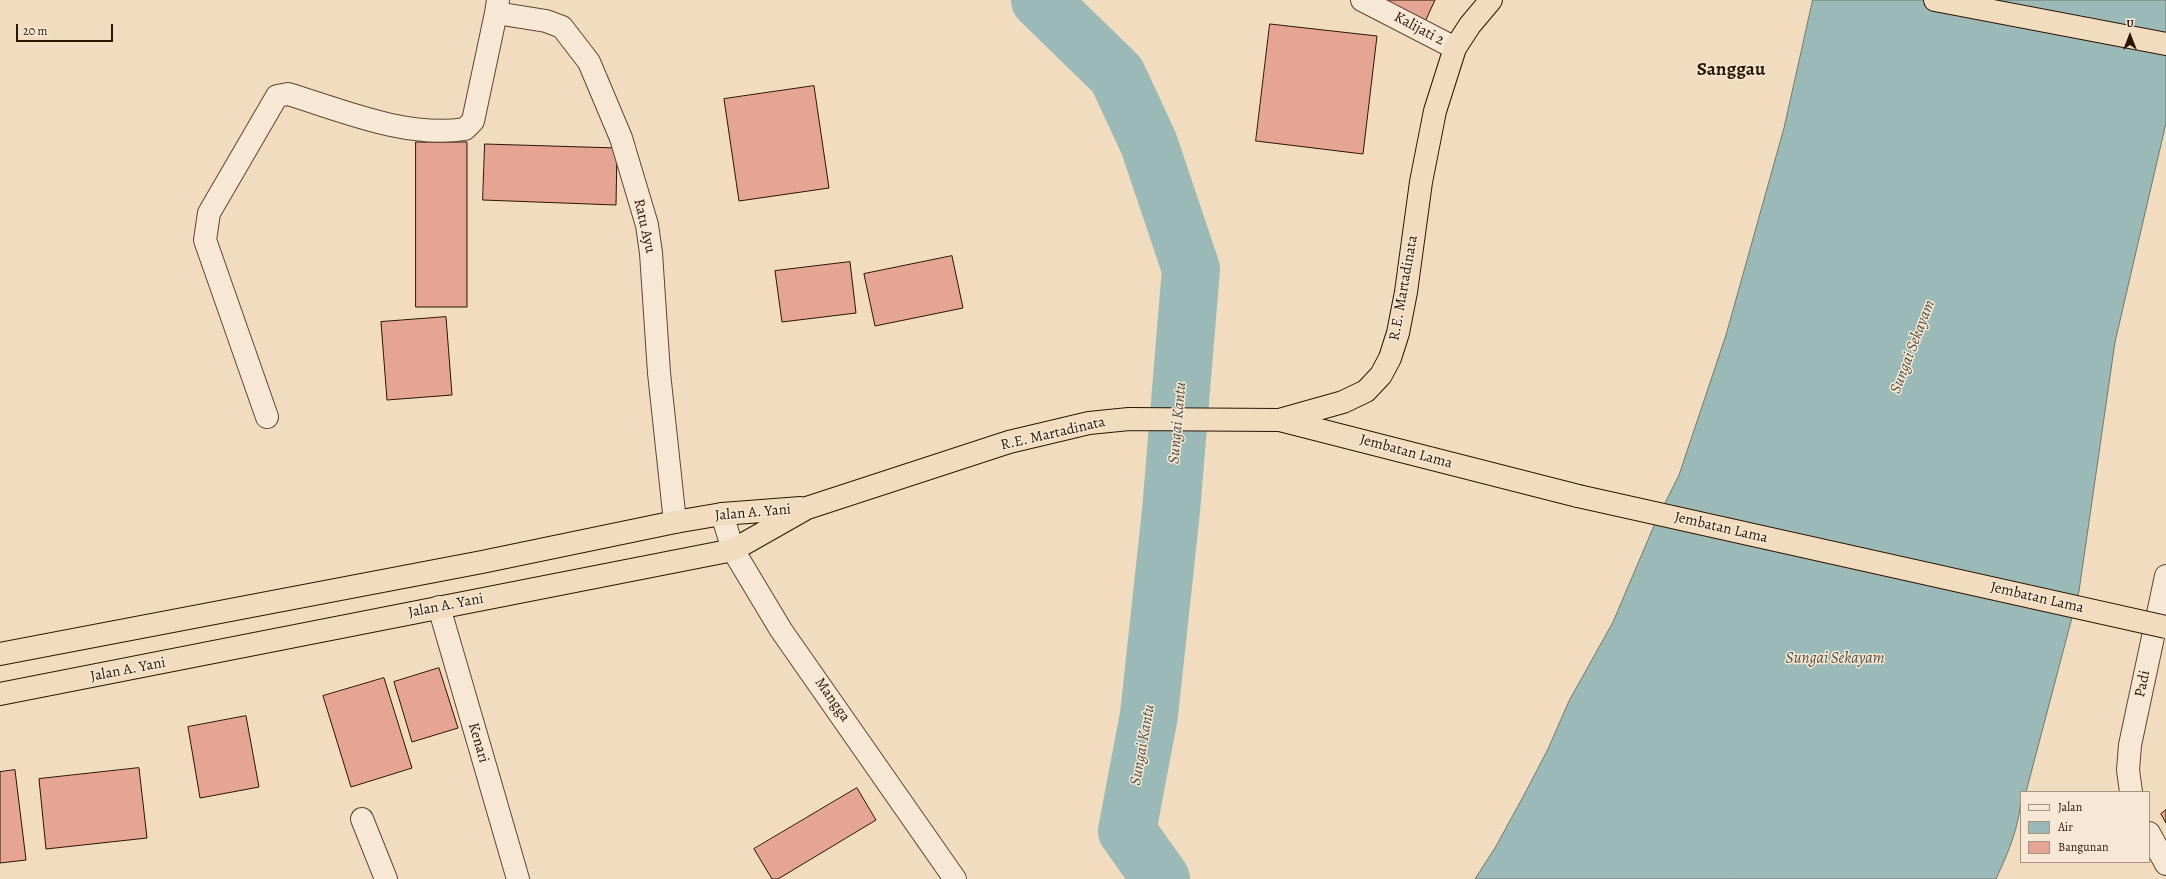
<!DOCTYPE html>
<html>
<head>
<meta charset="utf-8">
<style>
  body { margin:0 }
  #map { position:relative; width:2166px; height:879px; overflow:hidden; background:#f1dcbf; font-family:Alegreya,serif }
  canvas { display:block }
  .legend { position:absolute; left:2020px; top:791px; width:130px; height:72px; box-sizing:border-box; background:#f6e8d5; border:1px solid #a59480; margin:0; padding:5px 7px; list-style:none; font-size:12px; color:#2b1500 }
  .legend li { display:flex; align-items:center; gap:8px; height:20px }
  .legend b { width:20px; border:1px solid #a59480 }
  .north { position:absolute; left:2110px; top:16px; width:40px; height:40px; -webkit-text-stroke:3px #f6e8d5; paint-order:stroke; rotate:0deg; font-size:11px; font-weight:700; line-height:16px; text-align:center; color:#2b1500 }
  .north::after { content:''; display:block; margin:auto; width:14px; height:18px; background:#2b1500; clip-path:polygon(50% 0,100% 100%,50% 72%,0 100%) }
  .scale { position:absolute; left:16px; top:24px; width:97px; height:18px; box-sizing:border-box; border:2px solid #2b1500; border-top:0; padding-left:5px; font-size:12px; line-height:14px; white-space:nowrap; color:#2b1500; -webkit-text-stroke:3px #f6e8d5; paint-order:stroke }
</style>
</head>
<body>
<div id="map">
<canvas width="2166" height="879"></canvas>
<ul class="legend">
<li><b style="height:5px;background:#f6e8d5"></b>Jalan</li>
<li><b style="height:11px;background:#9bbab7"></b>Air</li>
<li><b style="height:11px;background:#e6a494"></b>Bangunan</li>
</ul>
<div class="north">U</div>
<div class="scale">20 m</div>
</div>
<script>
const ctx = document.querySelector('canvas').getContext('2d');
ctx.lineJoin = 'round';
function fill(path, color) {
  ctx.fillStyle = color;
  ctx.fill(path, 'evenodd');
}
function stroke(path, color, width, dash) {
  ctx.strokeStyle = color;
  ctx.lineWidth = width;
  ctx.lineCap = dash ? 'butt' : 'round';
  ctx.setLineDash(dash || []);
  ctx.stroke(path);
}
function drawText(font, color, halo, rows, align = 'center') {
  ctx.font = font + ' Alegreya,serif';
  ctx.lineWidth = 3;
  ctx.setLineDash([]);
  ctx.textBaseline = 'middle';
  ctx.strokeStyle = halo;
  ctx.fillStyle = color;
  for (const [text, x, y, turn = 0] of rows) {
    ctx.save();
    ctx.translate(x, y);
    ctx.rotate((+turn || 0) * Math.PI / 180);
    ctx.textAlign = isNaN(turn) ? turn : align;
    if (halo) ctx.strokeText(text, 0, 0);
    ctx.fillText(text, 0, 0);
    ctx.restore();
  }
}
const water = new Path2D(`
  M1813 0H2166V123L2115 342 2079 591 2026 792H2021C2021 823 2009 851 1996 879H1475L1495 848 1524 795 1548 749 1569 701 1613 622 1656 521 1679 475 1726 335 1784 128Z`);
const river = new Path2D(`
  M1040 0 1117 75 1149 144 1191 269 1171 511 1149 715 1127 831 1161 879`);
const building = new Path2D(`
  M1365 0H1435L1423 26Z
  M1270 24 1377 36 1363 154 1256 141Z
  M814 86 829 188 739 201 724 99Z
  M416 142H467V307H416Z
  M485 144 617 148 616 205 483 200Z
  M952 256 963 308 875 326 864 274Z
  M850 262 856 313 782 322 775 271Z
  M446 317 452 395 387 400 381 322Z
  M439 668 458 728 412 742 394 682Z
  M384 678 412 768 351 787 323 696Z
  M246 716 259 787 200 798 188 727Z
  M139 768 147 838 46 849 39 779Z
  M15 770 26 860 0 863V772Z
  M857 788 876 820 778 879H772L754 849Z
  M2166 810V823L2161 814Z`);
const minor = new Path2D(`
  M498 0 496 13 546 21 562 27 589 62 621 138 647 225 651 253 659 373 675 522
  M1362 0 1455 48
  M267 417 205 240 209 213 277 96 288 94C344 111 406 138 465 129L473 121 496 13
  M722 514 733 550 781 630 955 879
  M439 607 518 879
  M2131 792 2128 770 2130 745 2166 576
  M362 819 386 879
  M2149 833 2166 864`);
const highway = new Path2D(`
  M1935 0 2166 44
  M1280 420 1578 496
  M0 654 482 562 675 522 722 514 801 508
  M0 694 733 550 807 508 1009 442 1089 423 1129 419 1279 420 1343 402 1366 391 1381 375 1390 358 1398 333 1406 292 1421 182 1435 111 1455 48 1470 25 1491 0`);
const highwayBridge = new Path2D(`
  M1578 496 2166 627`);
const streetNames = [
  ["Kalijati 2",1419,29,28],
  ["Ratu Ayu",644,226,77],
  ["R.E. Martadinata",1404,288,-80],
  ["R.E. Martadinata",1053,434,-13],
  ["Jembatan Lama",1406,452,15],
  ["Jalan A. Yani",753,513,-5],
  ["Jembatan Lama",1721,528,13],
  ["Jembatan Lama",2037,598,13],
  ["Jalan A. Yani",446,606,-11],
  ["Jalan A. Yani",128,670,-11],
  ["Padi",2143,684,-78],
  ["Mangga",832,700,55],
  ["Kenari",478,743,74]
];
const waterNames = [
  ["Sungai Sekayam",1913,347,-69],
  ["Sungai Kantu",1178,423,-85],
  ["Sungai Sekayam",1835,659],
  ["Sungai Kantu",1143,745,-80]
];
const districtNames = [
  ["Sanggau",1731,70]
];
fill(water, '#9bbab7');
stroke(water, '#6e786e', 1);
stroke(river, '#9bbab7', 58);
fill(building, '#e6a494');
stroke(building, '#2b1500', 1);
stroke(minor, '#5c4730', 24);
stroke(highway, '#2b1500', 24);
stroke(minor, '#f6e8d5', 22);
stroke(highway, '#f1dcbf', 22);
stroke(highwayBridge, '#2b1500', 24, []);
stroke(highwayBridge, '#f1dcbf', 22);
drawText('15px', '#2b1500', '#f6e8d5', streetNames);
drawText('italic 16px', '#524f40', '#f6e8d5', waterNames);
drawText('bold 19px', '#2b1500', '#f6e8d5', districtNames);
</script>
</body>
</html>
